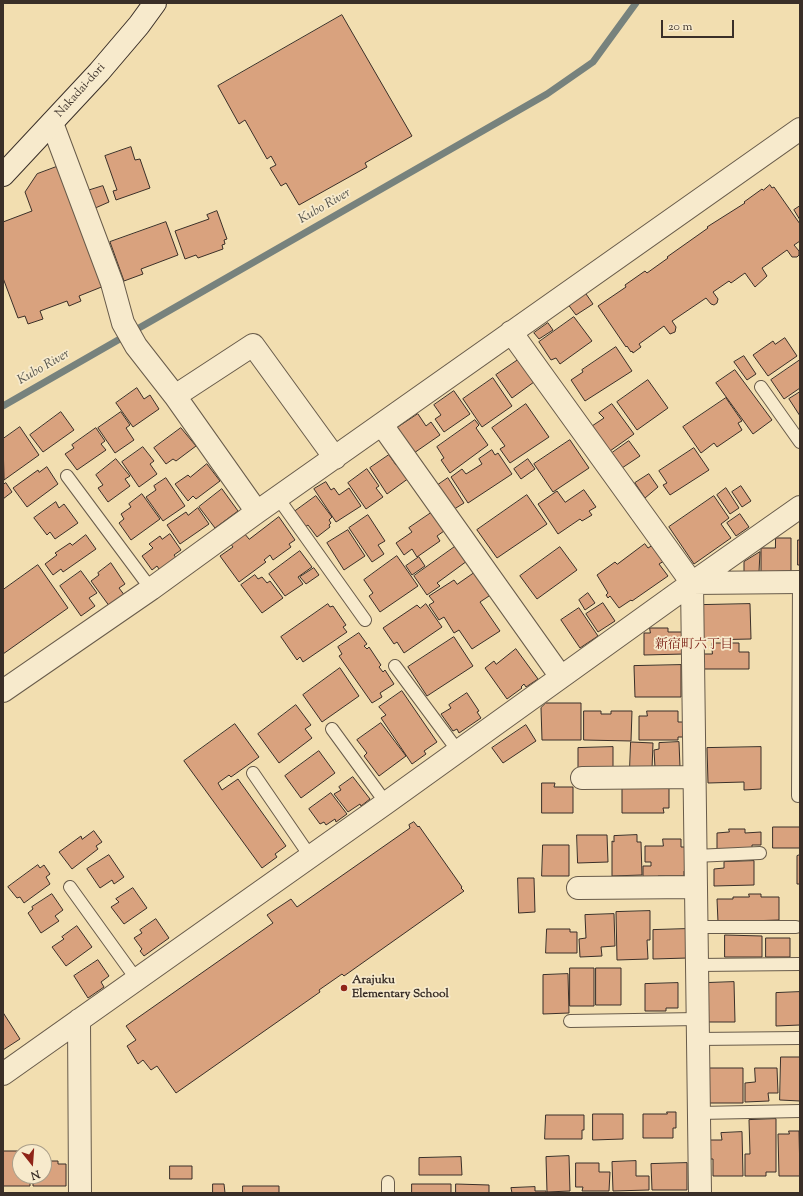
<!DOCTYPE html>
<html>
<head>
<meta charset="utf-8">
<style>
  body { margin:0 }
  #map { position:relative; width:803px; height:1196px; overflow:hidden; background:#f2deb0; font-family:"Sorts Mill Goudy",serif }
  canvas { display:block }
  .frame { position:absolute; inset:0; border:4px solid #3a2f28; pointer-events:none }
  .north { position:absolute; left:12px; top:1144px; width:40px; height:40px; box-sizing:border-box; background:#f7eacc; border:1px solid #ab9f8a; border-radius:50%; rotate:163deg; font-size:11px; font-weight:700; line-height:16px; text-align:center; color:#3a2f28 }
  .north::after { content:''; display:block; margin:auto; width:14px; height:18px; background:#8f2418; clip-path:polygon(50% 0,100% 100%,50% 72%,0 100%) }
  .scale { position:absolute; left:661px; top:20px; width:73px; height:18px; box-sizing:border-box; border:2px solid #3a2f28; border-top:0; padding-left:5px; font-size:12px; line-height:14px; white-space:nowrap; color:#3a2f28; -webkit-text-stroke:3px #f7eacc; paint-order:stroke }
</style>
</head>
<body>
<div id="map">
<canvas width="803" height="1196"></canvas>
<div class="frame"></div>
<div class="north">N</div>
<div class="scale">20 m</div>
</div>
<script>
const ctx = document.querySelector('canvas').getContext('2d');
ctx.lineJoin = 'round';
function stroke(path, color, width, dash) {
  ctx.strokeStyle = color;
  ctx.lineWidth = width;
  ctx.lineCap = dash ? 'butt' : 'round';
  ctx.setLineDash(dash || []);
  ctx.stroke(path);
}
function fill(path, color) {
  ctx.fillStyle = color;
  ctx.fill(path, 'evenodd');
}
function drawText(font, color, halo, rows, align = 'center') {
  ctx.font = font + ' "Sorts Mill Goudy","Noto Serif JP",serif';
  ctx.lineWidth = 3.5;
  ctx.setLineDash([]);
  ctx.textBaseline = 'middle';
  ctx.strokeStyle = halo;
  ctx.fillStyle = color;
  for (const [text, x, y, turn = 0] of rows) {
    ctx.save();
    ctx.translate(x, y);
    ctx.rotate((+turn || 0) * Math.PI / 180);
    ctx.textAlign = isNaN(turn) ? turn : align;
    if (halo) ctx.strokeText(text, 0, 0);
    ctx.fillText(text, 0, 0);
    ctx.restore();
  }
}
const stream = new Path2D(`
  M3 406 547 94 593 62 636 3`);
const building = new Path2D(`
  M342 15 412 136 365 163 367 167 299 205 286 183 281 186 270 168 276 165 271 156 267 159 245 120 239 124 218 86Z
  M131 147 135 160 140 159 150 188 116 200 113 191 117 190 105 156Z
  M59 166 104 286 79 296 81 301 69 306 67 301 40 311 43 319 28 324 25 316 18 318 3 278V222L32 211 25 192 37 174Z
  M770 185 772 188 774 187 800 224V241L794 245 799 251V255L797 257H792L787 250 762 268 767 276 755 287 745 273 731 283 729 281 713 292 718 299 717 303 714 305 711 304 706 298 672 321 676 327 675 332 670 334 664 326 639 344 641 347 633 353 632 351 631 352 627 346 626 347 598 306 626 287 625 285 645 271 647 273 668 258 667 257 708 228 707 227 745 203 744 202 762 189 763 190Z
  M103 186 109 202 93 209 87 191Z
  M800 206V220L794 210Z
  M217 211 227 239 224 240 225 244 222 245 223 249 198 258 196 255 185 259 175 231 209 219 207 215Z
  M166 222 178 255 141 269 143 274 124 281 110 242Z
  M584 291 593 304 576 315 567 303Z
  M574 317 592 341 560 364 556 358 551 360 539 342Z
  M548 323 553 330 539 339 534 333Z
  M785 338 797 356 768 376 753 355 773 341 775 344Z
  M616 347 632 371 585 401 571 380 583 372 582 370Z
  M744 356 756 374 747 380 734 362Z
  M518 360 534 382 512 398 496 375Z
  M800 360V388L784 399 771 380Z
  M735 370 772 420 753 434 716 383Z
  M493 378 512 406 482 427 463 399Z
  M648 380 668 408 637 430 617 402Z
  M137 388 144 399 150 395 159 409 133 427 116 403Z
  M454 391 470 414 444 432 435 419 441 415 434 405Z
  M800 392V416L789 399Z
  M726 398 742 421 738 423 742 430 717 447 714 443 701 453 683 427Z
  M526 404 549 437 510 463 500 449 505 446 492 428Z
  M612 404 634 434 610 451 592 426 604 418 599 413Z
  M61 412 74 430 43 452 30 435Z
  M121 412 130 425 126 428 134 440 115 453 98 428Z
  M418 414 426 426 431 422 440 435 414 453 397 428Z
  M475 420 479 425 476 428 488 445 450 473 441 460 444 458 437 447Z
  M20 427 39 455 4 480 3 439Z
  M96 428 105 441 101 444 106 450 77 470 65 454 74 448 72 445Z
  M181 428 196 446 176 461 173 459 166 464 154 448Z
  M570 440 589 468 553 492 534 464Z
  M629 441 640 456 622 468 612 453Z
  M143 447 154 461 150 464 157 474 139 487 122 462Z
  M694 448 709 470 670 495 663 485 667 483 659 471Z
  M492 450 495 455 498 453 512 474 468 503 451 477 462 469 466 474 482 464 479 459Z
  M389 455 396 465 399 463 409 478 387 494 370 468Z
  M116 459 130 476 125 479 130 486 108 502 98 488 103 485 96 475Z
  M528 459 535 469 521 479 514 469Z
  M207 464 220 481 196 499 193 496 188 501 175 484 188 475 190 477Z
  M47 467 58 484 27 507 13 488 38 470 39 472Z
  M367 469 379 486 376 488 383 497 366 509 348 483Z
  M649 474 658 487 645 498 635 483Z
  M166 478 185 506 163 521 146 497 156 490 154 486Z
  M448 478 464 503 451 511 435 487Z
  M326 482 331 490 334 488 339 495 349 488 361 506 336 522 314 489Z
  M6 483 12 492 3 499V485Z
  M741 486 751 501 742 507 732 492Z
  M726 488 739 508 730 514 717 495Z
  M222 489 238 511 215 528 199 507Z
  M584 490 596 507 589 511 592 515 582 521 580 519 558 534 538 504 557 491 565 502Z
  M142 494 160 519 131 540 119 523 124 519 121 514 131 507 129 504Z
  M527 495 547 524 497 558 477 530Z
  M316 496 332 517 329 520 331 523 329 525 330 527 317 537 308 525 305 527 294 512Z
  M714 496 729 518 721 524 731 538 694 564 669 527Z
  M56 502 59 508 64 504 78 523 55 539 50 532 47 535 34 518Z
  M198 508 209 524 180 544 167 525 186 512 188 515Z
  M431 513 444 531 437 536 440 541 417 557 412 549 404 555 396 543 412 532 409 528Z
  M740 514 749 527 736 536 727 523Z
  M368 515 385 541 378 545 384 554 372 562 349 528Z
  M279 517 295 540 289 544 291 547 273 560 270 555 264 560 266 562 239 582 220 556 233 547 230 543 244 533 249 539Z
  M348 530 365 556 344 570 327 543Z
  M170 534 181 550 174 555 177 559 161 572 157 566 152 570 142 556 153 548 149 544 160 536 162 539Z
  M86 535 96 549 63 572 61 569 53 575 45 564 57 555 55 553 70 543 72 545Z
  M776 538H791V571L761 572V548H775Z
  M798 540H800V565H798Z
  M645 544 648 548 653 545 664 561 659 564 668 576 632 601 631 600 619 608 610 596 608 598 606 595 608 593 597 575 615 562 617 564Z
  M456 546 467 561 437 583 440 586 427 595 414 576Z
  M560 547 577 570 537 599 520 576Z
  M300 551 312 567 298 577 303 584 285 596 269 574Z
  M760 552 759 572H744V562Z
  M397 556 418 586 380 612 369 596 373 593 364 580Z
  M419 557 425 566 412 575 406 566Z
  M111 563 125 584 119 588 125 596 110 607 91 581 99 575 98 573Z
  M38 565 68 608 3 654V590Z
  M314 568 319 575 306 584 300 577Z
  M81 571 97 593 89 598 95 606 81 616 60 586Z
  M477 571 492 594 480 602 500 631 472 649 459 630 454 633 444 617 439 620 429 605 434 602 429 596 454 580 457 584Z
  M255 575 258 579 262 577 267 583 270 581 283 598 262 613 241 585Z
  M588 593 595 603 585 610 579 600Z
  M603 603 615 621 598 632 586 614Z
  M328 604 330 607 333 606 346 625 343 627 347 632 303 662 300 657 297 660 281 637Z
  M426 604 442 627 404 653 397 642 394 644 383 628 417 605 420 608Z
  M750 604 751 639 702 640V605Z
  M579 608 598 636 580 648 561 620Z
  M650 628H668V632H683L684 654 644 655V633H650Z
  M359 633 367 644 364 646 367 649 369 647 381 665 379 667 383 672 385 670 394 684 380 693 382 697 372 703 339 656 342 654 338 647Z
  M454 637 473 666 427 696 408 667Z
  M712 643H739V652H749V669H703V654H712Z
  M516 649 538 679 526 687 524 684 521 687 522 688 507 699 485 668 494 661 496 664Z
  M681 665V697H635L634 666Z
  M340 668 359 696 322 722 303 695Z
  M402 691 437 742 424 751 426 754 412 764 381 718 386 715 379 707Z
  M467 693 479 711 477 712 481 718 459 733 457 729 453 731 441 714 451 708 449 705Z
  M546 703H581V740H542L541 708Z
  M296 705 311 725 305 729 312 738 279 763 258 734Z
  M584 711H601V714H611V711H632L631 741 584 740Z
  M647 711H678V722H683V737H678V740H639V716H647Z
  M381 723 406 756 379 776 364 756 367 753 357 740Z
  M235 724 259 757 231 777 229 775 218 783 222 790 238 779 286 846 275 854 277 857 262 868 184 761Z
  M526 725 536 741 503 763 492 748Z
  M631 742 653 743 652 769 630 768Z
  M679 742 680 767 655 768 654 750 659 749V743Z
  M613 747V768L578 769V748Z
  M761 747V789L744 790V782L708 783 707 748Z
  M319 751 335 773 301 798 285 776Z
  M353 777 370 799 361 806 360 804 348 812 334 794 341 790 339 787Z
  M542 783H555L554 787H573V813H542Z
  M669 787V808H663L664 813H622V788Z
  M331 793 347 814 336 822 335 819 326 825 324 822 320 824 309 809Z
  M414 822 418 827 419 826 462 887 461 888 464 891 344 976 342 974 319 990 320 992 176 1093 157 1066 151 1070 143 1060 138 1064 127 1046 136 1040 126 1026 273 923 267 915 291 899 297 907 410 828 409 825Z
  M773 827H800V848H773Z
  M729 829H745V833L761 832V845H752V849L717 850V833L729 832Z
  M94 831 102 842 96 846 98 849 72 869 59 852 81 836 82 839Z
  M577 835H607L608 862 578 863Z
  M637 835V842H641L642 875 612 876V841L614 842V836Z
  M663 839H681V847H686L687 871H684V876H658V879L643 880V866H651V862H645V846H663Z
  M543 845H569V876H542Z
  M109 855 124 877 114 884 112 880 100 888 87 869Z
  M800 855V884H797V856Z
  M754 861V885L714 886V869L724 868V862Z
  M38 865 40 868 44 865 50 874 46 877 50 884 24 903 20 897 17 898 8 887Z
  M518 878H534L535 912 519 913Z
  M133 888 147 908 124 924 111 907 119 902 116 899Z
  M52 894 63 910 55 916 59 921 41 933 28 913 33 909 32 907Z
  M749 894H761V897H779V920L718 922 717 899H733V897H749Z
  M650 911V940H647L648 959 617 960 616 912Z
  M614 914 615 946 601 947 602 956 580 957 579 939 586 938 585 915Z
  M156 919 169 938 144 956 140 951 142 949 134 938 142 933 140 930Z
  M77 926 92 947 66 966 52 947 64 939 62 937Z
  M547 929H570V932H577V953H546Z
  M687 929 688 958 653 959V930Z
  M725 935 762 936V957H725Z
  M766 938H790V957H766Z
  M98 960 109 976 101 982 104 987 88 998 74 976Z
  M570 968H594V1006H570Z
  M596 968H621V1005H596Z
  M568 974 569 1013 543 1014V975Z
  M734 982 735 1022H707L706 983Z
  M678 983V1008H666V1011H645V984Z
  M800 992V1025L776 1026V993Z
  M4 1014 20 1039 3 1050V1015Z
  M781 1057H800V1101L780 1100Z
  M708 1068H743V1103H708Z
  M755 1068H777L778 1093H768L769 1101 745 1102V1083L755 1082Z
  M667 1112H676V1128H673V1138H643V1114H667Z
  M593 1114H623V1139L593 1140Z
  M546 1115H584V1130H582V1139H545Z
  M776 1119V1172H766V1176H745V1154H750L749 1120Z
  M789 1131H799L800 1176H779L778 1134H789Z
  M742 1132 743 1176H713V1159H709V1140H722L721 1133Z
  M3 1151H29V1152H20V1176H30V1186H3Z
  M569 1156 570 1191 547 1192 546 1157Z
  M461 1157 462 1175H419V1158Z
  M45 1161H58V1164H66V1186H33V1176H44Z
  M636 1161V1176H649V1190L613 1191 612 1162Z
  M576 1163H599V1172H610L609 1191H582L583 1187H576Z
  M687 1163V1190H652L651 1164Z
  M170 1166H192V1179H170Z
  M213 1184H224L225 1193H213Z
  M412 1184H451V1193H412Z
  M456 1184 489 1185V1193H456Z
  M243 1186H279V1193H243Z
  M535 1187V1191H546V1193H512L511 1188Z`);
const lane = new Path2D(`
  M761 387 800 442
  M67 476 151 589
  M278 498 365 620
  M395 666 458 751
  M332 729 386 803
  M253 773 310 856
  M798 796 799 582
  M695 856 760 853
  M70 887 137 980
  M696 927H796
  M697 965 800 964
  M570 1021 698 1019
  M698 1039 800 1038
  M699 1113 800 1111
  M388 1182V1193`);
const street = new Path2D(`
  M52 123 112 283 123 323 136 346 175 396 257 512
  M511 332 692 583 700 1193
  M175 396 253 345 335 458
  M382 425 561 677
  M692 583 800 582
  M3 691 151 589 257 512 800 129
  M582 778 694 777
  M578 888 696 887
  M79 1020 80 1193
  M3 1074 386 803 692 583 800 507`);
const secondary = new Path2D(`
  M3 175 99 72 139 25 155 3`);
const markers = [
  [344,988,4,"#8f2418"]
];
const streetNames = [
  ["Nakadai-dori",81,91,-48]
];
const poiNames = [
  ["Arajuku",352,981],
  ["Elementary School",352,995]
];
const waterNames = [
  ["Kubo River",325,207,-30],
  ["Kubo River",44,368,-30]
];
const neighbourhoodNames = [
  ["新宿町六丁目",694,646]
];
stroke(stream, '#77827d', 7);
fill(building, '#d9a27e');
stroke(building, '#3a2f28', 1);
stroke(lane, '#685b4a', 14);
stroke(street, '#685b4a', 24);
stroke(secondary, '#3a2f28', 24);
stroke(lane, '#f7eacc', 12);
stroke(street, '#f7eacc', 22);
stroke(secondary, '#f7eacc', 22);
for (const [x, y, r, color] of markers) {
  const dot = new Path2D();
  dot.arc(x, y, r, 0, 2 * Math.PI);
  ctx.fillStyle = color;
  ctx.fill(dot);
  stroke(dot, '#f7eacc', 1.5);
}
drawText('12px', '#3a2f28', '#f7eacc', streetNames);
drawText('bold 12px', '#3a2f28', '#f7eacc', poiNames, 'left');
drawText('italic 13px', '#53524b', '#f7eacc', waterNames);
drawText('13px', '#7a1f14', '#f7eacc', neighbourhoodNames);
</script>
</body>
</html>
